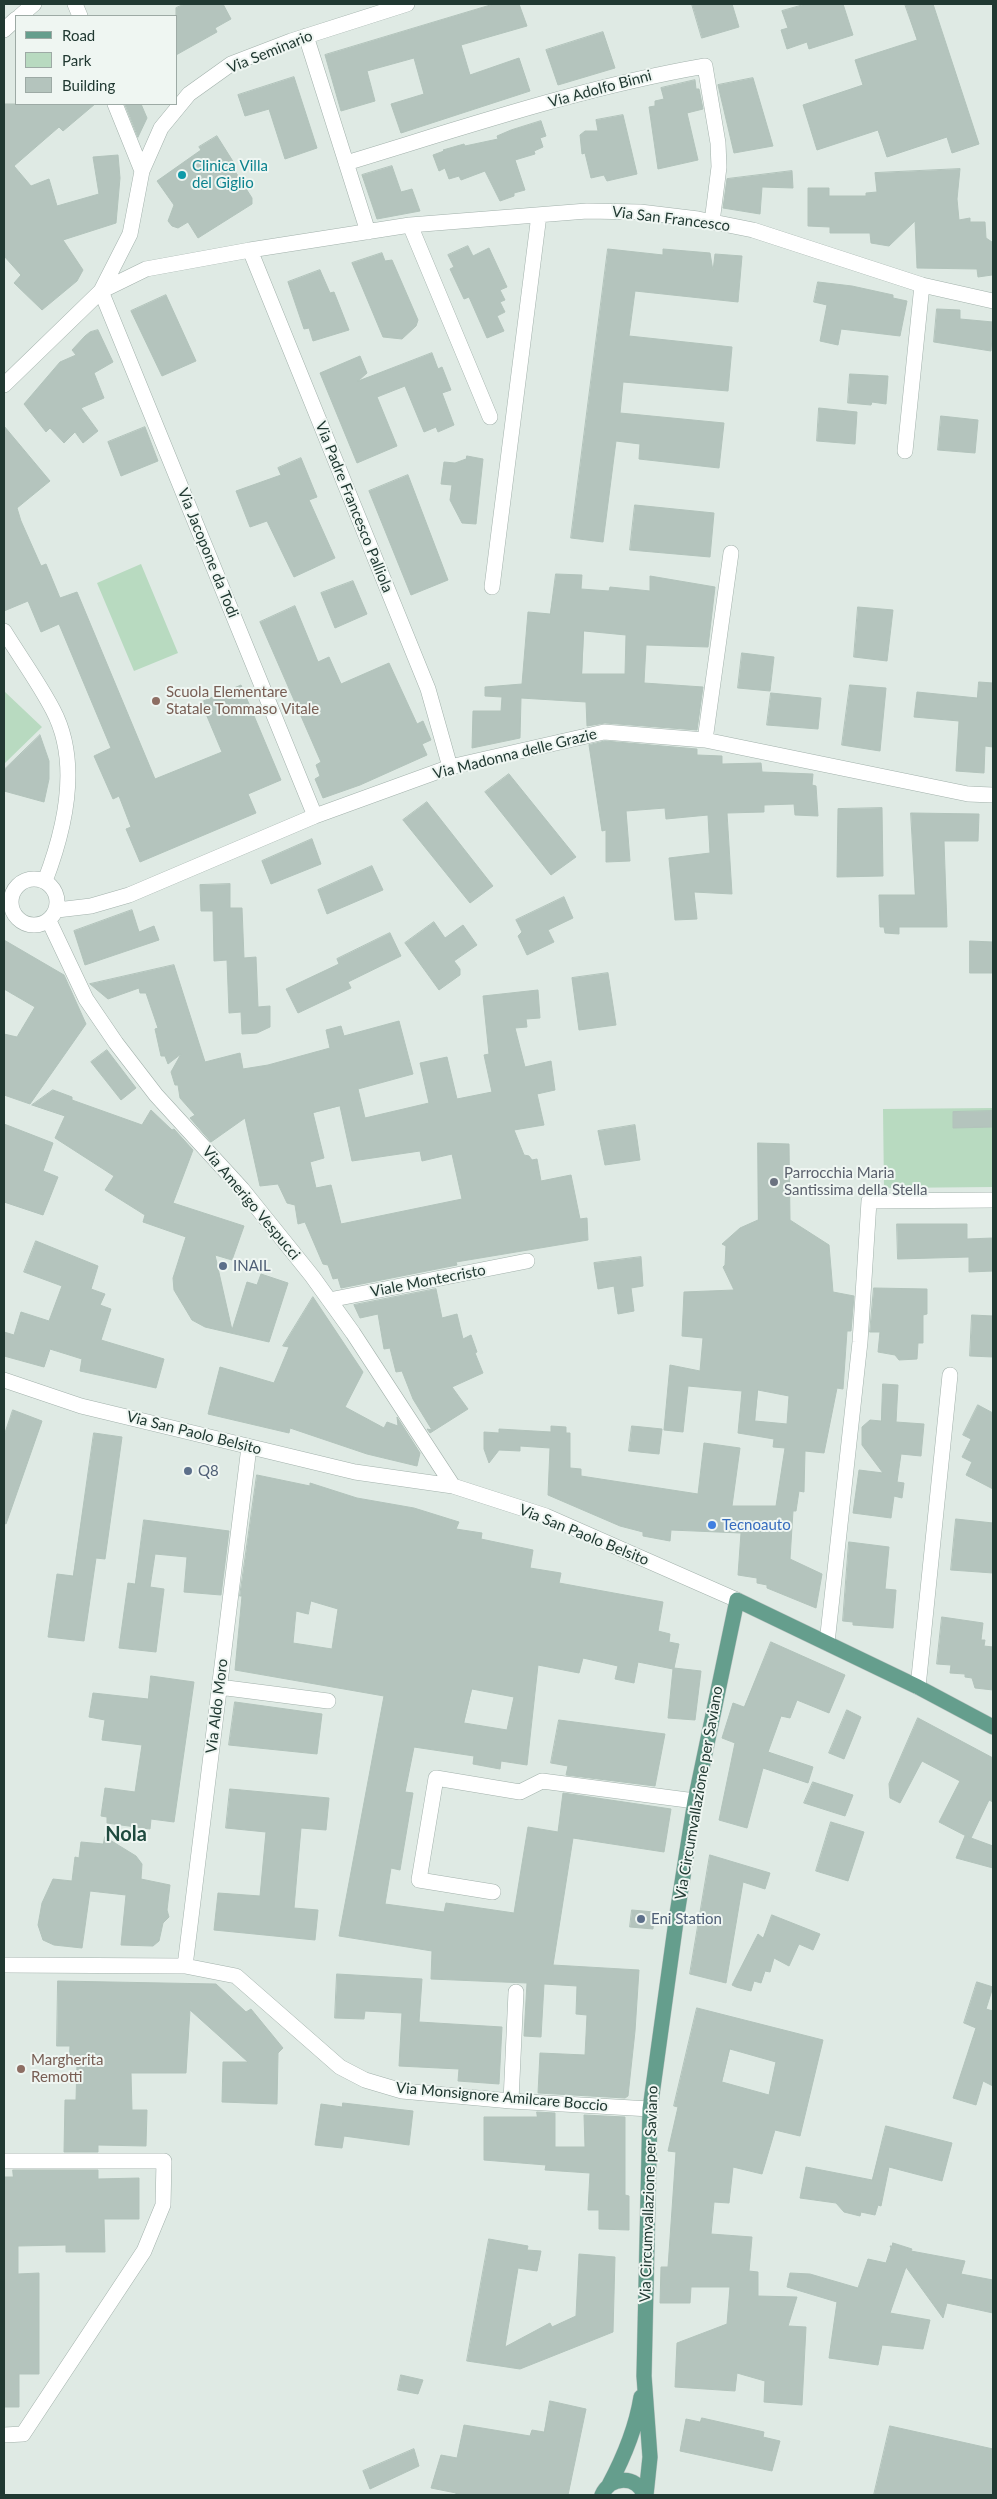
<!DOCTYPE html>
<html>
<head>
<meta charset="utf-8">
<style>
  body { margin:0 }
  #map { position:relative; width:997px; height:2499px; overflow:hidden; background:#dfeae4; font-family:Lato,sans-serif }
  canvas { display:block }
  .frame { position:absolute; inset:0; border:5px solid #213932; pointer-events:none }
  .legend { position:absolute; left:15px; top:15px; width:162px; height:90px; box-sizing:border-box; background:#eff6f2; border:1px solid #9daaa5; margin:0; padding:6px 9px; list-style:none; font-size:15px; color:#213932 }
  .legend li { display:flex; align-items:center; gap:10px; height:25px }
  .legend b { width:25px; border:1px solid #9daaa5 }
</style>
</head>
<body>
<div id="map">
<canvas width="997" height="2499"></canvas>
<div class="frame"></div>
<ul class="legend">
<li><b style="height:6px;background:#659e8d"></b>Road</li>
<li><b style="height:14px;background:#b8dac0"></b>Park</li>
<li><b style="height:14px;background:#b4c4bd"></b>Building</li>
</ul>
</div>
<script>
const ctx = document.querySelector('canvas').getContext('2d');
ctx.lineJoin = 'round';
function fill(path, color) {
  ctx.fillStyle = color;
  ctx.fill(path, 'evenodd');
}
function stroke(path, color, width, dash) {
  ctx.strokeStyle = color;
  ctx.lineWidth = width;
  ctx.lineCap = dash ? 'butt' : 'round';
  ctx.setLineDash(dash || []);
  ctx.stroke(path);
}
function drawText(font, color, halo, rows, align = 'center') {
  ctx.font = font + ' Lato,sans-serif';
  ctx.lineWidth = 4;
  ctx.setLineDash([]);
  ctx.textBaseline = 'middle';
  ctx.strokeStyle = halo;
  ctx.fillStyle = color;
  for (const [text, x, y, turn = 0] of rows) {
    ctx.save();
    ctx.translate(x, y);
    ctx.rotate((+turn || 0) * Math.PI / 180);
    ctx.textAlign = isNaN(turn) ? turn : align;
    if (halo) ctx.strokeText(text, 0, 0);
    ctx.fillText(text, 0, 0);
    ctx.restore();
  }
}
const green = new Path2D(`
  M141 564 178 653 134 671 97 583Z
  M4 691 42 727 4 764Z
  M993 1108V1187L884 1188 883 1109Z`);
const building = new Path2D(`
  M185 4H223L231 19 215 28 217 32 176 55V8Z
  M494 4H519L527 26 461 45 470 75 519 58 530 91 401 133 391 104 424 94 414 58 367 71 375 101 341 111 325 55Z
  M692 4H732L739 27 702 38Z
  M806 4H843L853 35 809 49 807 42 787 49 781 30 788 28 782 11Z
  M905 4H933L979 144 952 153 947 137 887 157 878 130 817 150 803 105 863 85 855 60 917 40Z
  M603 32 615 68 558 85 546 50Z
  M294 77 317 148 285 159 269 109 245 116 238 95Z
  M753 78 773 146 734 153 718 85Z
  M695 80 696 89H699L703 109 687 113 698 160 658 169 649 107 655 106V101L664 99 661 88Z
  M4 104H95L63 131 59 127 14 166 31 186 49 179 57 206 99 194 93 157 118 155 120 178 116 223 63 240 83 270 77 281 42 310 14 283 21 275 4 256Z
  M125 104H141L147 118 138 137Z
  M623 115 637 174 607 181 604 175 591 178 585 153 582 154 580 135 585 131H598L596 120Z
  M541 121 546 136 540 138 543 147 534 151 535 154 515 160 525 190 514 193V196L500 201 485 171 461 180 459 176 449 179 445 168 439 171 433 155 444 151 443 150 464 144 465 146 498 139 497 136 511 130Z
  M217 136 234 163 231 165 252 198V204L198 238 188 222 178 228 172 226 168 221 174 205 157 181 201 150 199 147Z
  M392 166 401 192 412 189 420 211 377 219 362 175Z
  M960 169 957 199 959 220 970 218V222H985L986 238 992 242V275L978 277 977 269 917 268 915 221 889 246 871 243 870 233H830V227L808 226V188H829V196H866V193L877 192 875 173Z
  M792 171 793 188 762 187 760 214 723 208 727 179Z
  M468 246 473 256 489 248 507 287 500 290 505 300 500 302 505 312 497 316 504 331 487 338 469 297 464 299 450 269 454 267 448 255Z
  M608 249 663 255V249L710 253 713 271 715 254 742 256 738 302 635 291 629 336 732 347 728 391 623 382 620 413 724 423 719 468 639 459 640 444 616 441 603 542 571 538Z
  M382 253 385 261 392 260 418 320 416 326 402 339 383 337 352 263Z
  M320 270 330 293 334 292 349 330 313 341 309 328 304 329 288 282Z
  M818 282 852 286 893 295V298L907 301 900 336 841 329 838 345 820 341 827 305 814 302Z
  M166 295 196 361 162 376 131 311Z
  M937 309 960 310V319L993 322 991 351 934 342Z
  M98 330 113 362 94 373 104 398 81 408 98 431 83 443 75 432 64 443 50 428 46 432 24 404 60 362 76 355 72 350 85 336 90 332Z
  M432 353 438 369 442 367 451 390 442 393 454 425 438 432 436 427 424 432 405 386 377 397 397 446 357 463 320 373 360 356 367 373 358 381Z
  M850 374 888 376 886 404 872 402 871 405 848 403Z
  M819 408 857 412 855 444 817 441Z
  M941 416 978 420 975 453 938 450Z
  M4 426 50 481 17 508 21 521 41 566 46 564 60 598 77 592 155 779 222 752 201 702 241 685 281 780 248 794 256 813 140 862 126 829 131 827 119 796 113 799 94 756 111 748 59 624 41 632 28 601 4 611Z
  M145 427 158 461 121 476 108 442Z
  M467 456 483 459 476 524 462 523 450 500 452 485 441 484 444 462 455 463 466 459Z
  M301 458 317 497 309 500 335 558 294 577 267 521 250 527 236 491 281 475 278 468Z
  M408 475 448 580 411 595 369 491Z
  M635 505 714 513 710 557 630 550Z
  M556 574 582 575 581 589 609 591 610 587 650 591V576L715 587 708 647 646 645 644 683 703 687 697 730 605 723 587 726 586 702 521 698 520 738 472 748 473 711H501L502 697 485 696V687L522 684 528 612 550 614ZM584 631 626 635 625 674H582Z
  M353 581 367 614 335 628 321 593Z
  M295 606 318 662 329 657 341 684 389 663 417 724 423 721 431 740 422 744 427 755 360 785 323 798 315 779 320 776 316 765 321 762 260 622Z
  M858 607 893 610 887 661 854 657Z
  M742 653 774 657 770 691 738 688Z
  M979 682 993 683V747L985 746 984 773 956 771 959 721 914 717 917 692 977 698Z
  M850 685 886 688 880 751 842 745Z
  M771 693 821 698 818 729 767 725Z
  M40 735 49 761V779L44 802 4 791V770Z
  M605 741 697 749V755L722 756V764L761 763 762 772 813 774 812 785 816 786 818 816 795 815 794 804 764 805V812L727 813 732 894 694 892 697 919 675 920 669 858 710 853 708 815 666 819 665 808 626 811 630 861 606 862V830L602 831 589 745Z
  M509 774 576 857 551 875 485 792Z
  M427 802 493 886 470 903 403 820Z
  M882 808 883 876 837 877 838 809Z
  M911 813 979 814 978 841H944L947 927H899V934L885 933 884 927H880L879 895H915Z
  M312 839 321 864 271 884 262 861Z
  M372 866 383 890 327 914 318 890Z
  M230 884V908H242L244 958 256 957 258 1007 270 1006V1027L257 1033 242 1034 241 1012 229 1013 227 960 214 961 213 911H201L200 885Z
  M564 897 573 918 548 930 554 942 527 955 518 936 522 932 516 920Z
  M132 910 139 932 154 926 159 940 85 965 74 931Z
  M434 922 445 938 463 925 477 945 454 961 460 969V975L439 990 405 943Z
  M390 933 401 956 348 982 351 988 298 1013 286 989 339 964 337 959Z
  M4 940 64 975 86 1024 30 1104 4 1095V1034L17 1037 35 1007 4 989Z
  M970 941 993 942V973H970Z
  M174 965 205 1062 240 1053 243 1069 268 1065 330 1048 326 1030 341 1026 344 1036 399 1021 413 1074 358 1089 365 1118 429 1103 420 1063 447 1057 457 1099 492 1092 484 1055 489 1054 483 996 538 990 540 1018 526 1019 527 1027 515 1028 525 1067 551 1061 555 1090 537 1094 544 1125 514 1130 524 1155 529 1156 532 1160 537 1159 541 1181 571 1175 580 1219 587 1218 588 1240 456 1262 457 1265 341 1288 338 1278 333 1279 328 1265 323 1264 305 1222 298 1224 295 1205 287 1203 278 1184 260 1186 245 1118 211 1142 190 1118 195 1115 180 1098 178 1085H175L171 1072 181 1054 168 1064 165 1056H161L155 1029 158 1028 146 993H140L139 988 108 999 90 984ZM340 1106 352 1161 420 1151 422 1161 452 1154 462 1199 341 1224 331 1185 316 1188 310 1162 324 1158 313 1113Z
  M608 973 616 1025 579 1030 572 978Z
  M107 1050 136 1088 121 1100 91 1062Z
  M53 1090 72 1097V1100L142 1125 151 1110 172 1130 174 1129 193 1150 173 1203 244 1226 232 1260 215 1255 232 1330 247 1282 257 1285 261 1274 288 1283 269 1342 205 1327 192 1320 174 1290 173 1278 186 1237 143 1222 145 1215 105 1190 114 1176 55 1138 65 1116 32 1105Z
  M993 1111V1127L953 1128V1112Z
  M4 1124 53 1143 43 1171 58 1177 43 1215 4 1202Z
  M635 1125 640 1160 605 1165 598 1131Z
  M758 1143 789 1144 790 1220 829 1245 833 1292 854 1296 851 1331H847L843 1389 837 1388 824 1453 805 1451 804 1492 799 1491 796 1511H793L790 1559 822 1574 816 1608 767 1588V1585L757 1583V1578L738 1575 741 1533 671 1530 670 1541 643 1536V1532L620 1526 548 1495 550 1448 520 1446V1451L499 1450 489 1463 484 1449V1432L499 1433V1429L551 1432V1426L566 1427V1433H570V1468L581 1469V1476L698 1494 704 1443 740 1448 732 1506H776L785 1448 773 1447 774 1439 738 1433 742 1391 688 1386 683 1432 664 1430 670 1365 700 1371 703 1338 682 1336 684 1292 734 1290 723 1267 725 1265 726 1246 722 1244 740 1228 758 1220ZM758 1390 789 1396 787 1424 755 1421Z
  M897 1224H967V1239L993 1238V1271L969 1272V1257L898 1259Z
  M36 1241 98 1266 91 1289 105 1294 100 1305 111 1309 101 1340 164 1359 156 1388 80 1371 82 1359 50 1349 44 1367 4 1356V1332L14 1335 21 1312 49 1321 62 1286 24 1272Z
  M641 1257 643 1286 631 1288 634 1311 618 1314 614 1286 598 1289 594 1263Z
  M874 1288 927 1289V1314L923 1315V1343H918L917 1359 899 1360 895 1355 878 1352 880 1332H870Z
  M436 1289 442 1318 457 1314 463 1339 471 1335 477 1352 475 1353 483 1373 452 1387 468 1409 430 1433 427 1429 432 1430 413 1399 402 1371 396 1372 390 1348 384 1349 378 1314 360 1318 354 1305Z
  M313 1297 363 1372 345 1407 384 1428 387 1422 398 1426 397 1417 420 1453 417 1466 367 1454 290 1428 289 1433 208 1414 220 1367 274 1383 289 1347 283 1346Z
  M972 1315 993 1316V1357L970 1356Z
  M883 1384 898 1385 896 1422 924 1424 921 1456 901 1454 897 1482 904 1483 902 1498 894 1496 891 1518 853 1513 859 1470 883 1473 862 1445V1427L870 1420 881 1421Z
  M978 1405 993 1413V1489L966 1475 972 1462 962 1457 971 1439 963 1435Z
  M13 1410 42 1421 6 1524 4 1523V1436Z
  M632 1426 662 1429 659 1454 629 1451Z
  M94 1433 122 1437 105 1559 96 1558 84 1641 48 1637 57 1574 73 1576Z
  M257 1475 310 1486V1483L357 1498 414 1508 459 1522 456 1529 482 1533 481 1539 533 1550 530 1568 561 1573 559 1583 663 1602 658 1631 670 1634 669 1642 679 1644 674 1668 701 1671 695 1720 668 1718 673 1669 638 1662 634 1683 615 1679 618 1666 583 1658 579 1673 538 1665 527 1765 501 1761 500 1769 473 1764 474 1756 414 1747 405 1792 413 1793 400 1870 391 1868 385 1904 444 1912 446 1903 514 1913 528 1827 558 1832 563 1793 671 1809 664 1852 573 1838 553 1965 639 1970 635 2031 628 2096 625 2098 538 2093 540 2053 585 2055 587 2015 576 2014 577 1986 544 1984 541 2037 524 2036 527 1983 431 1979 432 1951 339 1936 384 1696 235 1670 242 1596H240ZM311 1601 338 1609 332 1649 293 1643 296 1611 308 1614ZM472 1689 514 1697 507 1730 464 1723Z
  M956 1519 993 1523V1573L951 1570Z
  M144 1520 229 1531 221 1595 184 1592 187 1557 155 1554 150 1587 164 1589 156 1652 119 1648 128 1583 135 1584Z
  M849 1542 889 1547 885 1589 896 1590 893 1628 853 1625V1622L843 1621Z
  M942 1617 983 1623 981 1640H985L984 1646 993 1647V1690L975 1688 972 1678 965 1677V1674L950 1673 951 1665 937 1664Z
  M771 1642 845 1675 829 1713 797 1700 790 1718 781 1716 768 1752 813 1767 808 1783 763 1768 747 1828 719 1820 735 1743 722 1738 733 1703 744 1707Z
  M151 1676 194 1682 174 1822 151 1819 150 1829 107 1823V1817L101 1816 105 1788 135 1792 142 1745 102 1740 105 1720 89 1717 93 1693 148 1699Z
  M235 1702 322 1714 317 1754 229 1745Z
  M847 1710 861 1717 844 1759 829 1753Z
  M918 1718 993 1758V1802L989 1800 971 1838 993 1846V1868L956 1858 965 1836 970 1838 939 1822 960 1781 922 1761 900 1803 890 1798 889 1784Z
  M559 1720 665 1734 655 1786 566 1775 568 1766 551 1763Z
  M813 1782 853 1795 845 1816 804 1803Z
  M230 1789 329 1798 326 1830 301 1828 294 1908 318 1910 315 1940 214 1930 218 1893 260 1896 266 1832 226 1828Z
  M831 1822 864 1832 848 1881 816 1871Z
  M105 1837 136 1856 142 1864 141 1879 170 1885 167 1910 169 1917 163 1923 159 1941 153 1946 121 1945 126 1895 90 1891 82 1948 54 1945 43 1940 38 1925 42 1903 53 1879 72 1881 75 1857 79 1858 81 1842 103 1844Z
  M710 1855 770 1873 765 1889 743 1882 726 1983 690 1974Z
  M632 1910 654 1912 653 1929 630 1927Z
  M772 1915 820 1934 813 1950 799 1944 789 1966 774 1958 770 1972 765 1971 761 1983 754 1981 751 1991 736 1987 732 1985 758 1934 763 1938Z
  M337 1974 422 1979 419 2022 502 2027 499 2084 458 2081 459 2069 399 2066 402 2013 365 2011 364 2019 335 2018Z
  M58 1981 216 1984 246 2012 251 2009 283 2048 278 2053 277 2104 222 2102 223 2062H248L190 2010 186 2073H131L132 2110H147L146 2146 98 2145V2152H64L65 2100H76L77 2064H69L70 2046H57Z
  M977 1982 993 1987 986 2009 993 2011V2086L983 2081 976 2105 953 2098 976 2028 964 2023Z
  M697 2008 823 2040 800 2136 775 2130 762 2174 733 2167 729 2203 714 2202 711 2234 752 2237 749 2271 758 2272V2296L797 2297 788 2326 806 2327 802 2405 764 2402 765 2381 737 2373 735 2391 675 2387 677 2343 727 2324 730 2287H691L690 2303H660L661 2267H668L676 2152 668 2151 678 2107 674 2106ZM730 2049 776 2062 769 2095 722 2082Z
  M343 2103 413 2111 409 2145 344 2136 342 2148 315 2145 321 2104 342 2107Z
  M537 2112 555 2113V2147H585L584 2115 625 2117V2195L629 2196V2230L599 2229V2210H588L590 2173 545 2170 546 2165 484 2160V2117H537Z
  M886 2126 952 2143 942 2181 889 2167 881 2206 878 2205 875 2215 861 2212 860 2216 844 2212 836 2203 800 2198 806 2167 872 2180Z
  M13 2170H98V2179L139 2178V2219H104L105 2252H66V2245L18 2246V2274L39 2273V2374H19V2407H4V2177H13Z
  M489 2239 528 2246 527 2250 541 2251 537 2271 518 2268 505 2347 550 2323 552 2327 576 2316 579 2254 615 2257 613 2332 520 2369 467 2361Z
  M893 2243 912 2249 911 2251 965 2261 961 2274 993 2280V2313L947 2303 943 2318 906 2267 890 2313 930 2320 923 2349 882 2345 878 2365 829 2358 837 2302 787 2287 790 2273 810 2274 858 2288 868 2259 886 2263 891 2248 890 2246H892Z
  M401 2375 423 2380 418 2394 398 2390Z
  M550 2401 586 2409 568 2495H456V2493L431 2488 441 2455 457 2458 464 2425 530 2436 532 2430 544 2432Z
  M702 2418 764 2432 763 2437 780 2441 772 2471 680 2451 686 2419 700 2422Z
  M890 2426 993 2449V2495H874Z
  M414 2449 419 2466 370 2489 363 2471Z`);
const minor = new Path2D(`
  M75 4 80 16
  M20 16 34 4
  M4 30 16 19
  M306 36 368 232
  M115 104 142 171
  M346 163C465 127 583 87 705 66L718 143 719 167 712 222
  M410 225 490 417
  M250 250 428 689 450 767
  M101 291 146 269 250 250 410 225 587 211 640 212 698 219 753 230 922 285 993 301
  M101 291 315 816
  M4 385 101 291 130 234 142 171 161 128 189 94 231 64 291 41 407 4
  M905 451 922 285
  M492 587 539 215
  M4 631C20 657 39 683 53 710 81 763 65 829 45 881
  M705 740 731 553
  M11 902a23 23 0 1 1 46 0a23 23 0 1 1-46 0Z
  M57 910 91 906 129 895 315 816 450 767 604 732 705 740 968 794 993 795
  M49 921 86 999 116 1043 156 1095 242 1189 312 1276 353 1333 453 1486
  M329 1300 527 1261
  M4 1380 81 1406 355 1472 453 1486 546 1516 737 1600
  M827 1643 860 1342 869 1201 993 1200
  M219 1687 328 1701
  M918 1687 950 1375
  M493 1892 419 1880 436 1778 520 1792 542 1781 695 1801
  M4 1965 185 1966 236 1976 340 2067 365 2080 402 2091 511 2101 650 2109
  M185 1966 249 1447
  M511 2101 516 1992
  M4 2161H164L163 2205 144 2251 23 2434 4 2435`);
const major = new Path2D(`
  M609 2485C624 2457 636 2428 641 2397
  M602 2495C610 2476 637 2475 644 2495
  M646 2495 650 2457 644 2376 650 2109 677 1914 695 1801 737 1600 918 1687 993 1727`);
const markers = [
  [182,175,5,"#0f9aa8"],
  [156,701,5,"#8d6e63"],
  [774,1182,5,"#6b7280"],
  [223,1266,5,"#5c6f8a"],
  [188,1471,5,"#5c6f8a"],
  [712,1525,5,"#3f7fe0"],
  [641,1919,5,"#5c6f8a"],
  [21,2069,5,"#8d6e63"]
];
const streetNames = [
  ["Via Seminario",270,52,-22],
  ["Via Adolfo Binni",600,89,-15],
  ["Via San Francesco",671,219,7],
  ["Via Padre Francesco Palliola",354,507,68],
  ["Via Jacopone da Todi",208,553,68],
  ["Via Madonna delle Grazie",515,754,-14],
  ["Via Amerigo Vespucci",251,1203,50],
  ["Viale Montecristo",428,1281,-11],
  ["Via San Paolo Belsito",194,1433,14],
  ["Via San Paolo Belsito",584,1535,22],
  ["Via Aldo Moro",217,1706,-83],
  ["Via Circumvallazione per Saviano",699,1793,-80],
  ["Via Monsignore Amilcare Boccio",502,2097,5],
  ["Via Circumvallazione per Saviano",649,2194,-88]
];
const cultureNames = [
  ["Clinica Villa",192,166],
  ["del Giglio",192,183]
];
const educationNames = [
  ["Scuola Elementare",166,692],
  ["Statale Tommaso Vitale",166,709],
  ["Margherita",31,2060],
  ["Remotti",31,2077]
];
const worshipNames = [
  ["Parrocchia Maria",784,1173],
  ["Santissima della Stella",784,1190]
];
const serviceNames = [
  ["INAIL",233,1266],
  ["Q8",198,1471],
  ["Eni Station",651,1919]
];
const shopNames = [
  ["Tecnoauto",722,1525]
];
const districtNames = [
  ["Nola",126,1835]
];
fill(green, '#b8dac0');
fill(building, '#b4c4bd');
stroke(building, '#b2c3bb', 1);
stroke(minor, '#a2b1ab', 16);
stroke(major, '#bcc4c2', 16);
stroke(minor, '#fff', 15);
stroke(major, '#659e8d', 15);
for (const [x, y, r, color] of markers) {
  const dot = new Path2D();
  dot.arc(x, y, r, 0, 2 * Math.PI);
  ctx.fillStyle = color;
  ctx.fill(dot);
  stroke(dot, '#eff6f2', 2);
}
drawText('15px', '#213932', '#eff6f2', streetNames);
drawText('15px', '#0d838f', '#eff6f2', cultureNames, 'left');
drawText('15px', '#785e54', '#eff6f2', educationNames, 'left');
drawText('15px', '#5b616d', '#eff6f2', worshipNames, 'left');
drawText('15px', '#4e5e75', '#eff6f2', serviceNames, 'left');
drawText('15px', '#366cbe', '#eff6f2', shopNames, 'left');
drawText('bold 20px', '#1e4a3e', '#eff6f2', districtNames);
</script>
</body>
</html>
